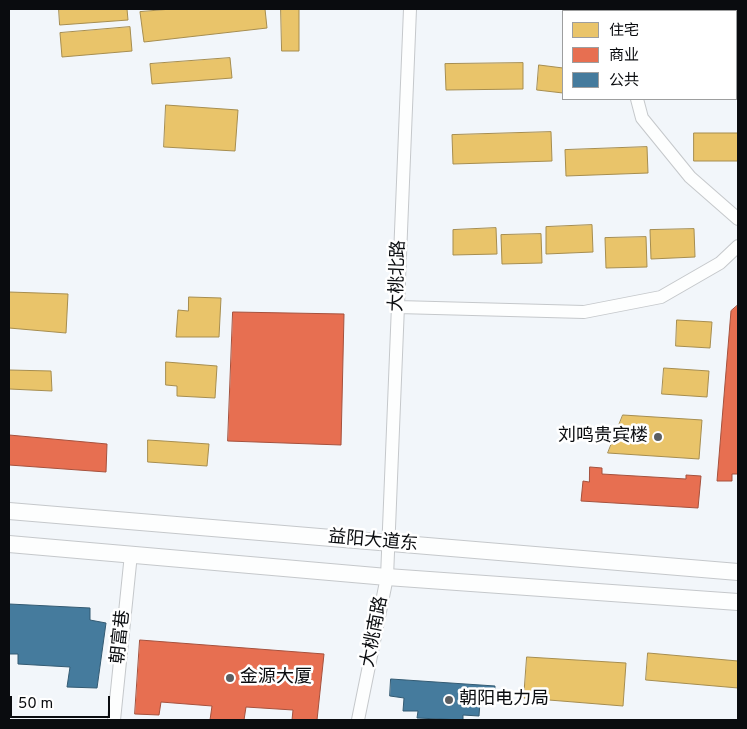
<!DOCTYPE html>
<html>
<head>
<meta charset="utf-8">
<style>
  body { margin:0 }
  #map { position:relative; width:747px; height:729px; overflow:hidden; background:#f2f6fa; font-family:Overpass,"Noto Sans SC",sans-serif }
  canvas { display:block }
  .frame { position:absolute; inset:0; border:10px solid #0a0c0f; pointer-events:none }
  .legend { position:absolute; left:562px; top:10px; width:175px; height:90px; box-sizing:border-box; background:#fff; border:1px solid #9d9e9f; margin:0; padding:6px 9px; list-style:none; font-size:15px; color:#0a0c0f }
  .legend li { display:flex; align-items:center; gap:10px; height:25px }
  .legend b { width:25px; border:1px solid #9d9e9f }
  .scale { position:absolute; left:10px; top:696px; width:100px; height:22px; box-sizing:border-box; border:2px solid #0a0c0f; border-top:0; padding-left:6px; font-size:15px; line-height:18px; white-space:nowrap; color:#0a0c0f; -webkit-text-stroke:4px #fff; paint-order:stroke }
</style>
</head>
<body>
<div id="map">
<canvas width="747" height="729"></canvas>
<div class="frame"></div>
<ul class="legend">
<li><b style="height:14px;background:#e9c46a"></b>住宅</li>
<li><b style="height:14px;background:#e76f51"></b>商业</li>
<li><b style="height:14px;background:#457b9d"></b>公共</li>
</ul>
<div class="scale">50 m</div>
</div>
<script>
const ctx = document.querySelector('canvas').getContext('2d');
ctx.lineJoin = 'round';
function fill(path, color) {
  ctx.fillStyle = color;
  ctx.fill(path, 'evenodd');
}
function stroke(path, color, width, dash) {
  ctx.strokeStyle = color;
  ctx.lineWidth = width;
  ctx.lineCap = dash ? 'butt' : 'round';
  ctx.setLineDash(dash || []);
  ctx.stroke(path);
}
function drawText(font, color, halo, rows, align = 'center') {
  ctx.font = font + ' Overpass,"Noto Sans SC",sans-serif';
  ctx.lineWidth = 5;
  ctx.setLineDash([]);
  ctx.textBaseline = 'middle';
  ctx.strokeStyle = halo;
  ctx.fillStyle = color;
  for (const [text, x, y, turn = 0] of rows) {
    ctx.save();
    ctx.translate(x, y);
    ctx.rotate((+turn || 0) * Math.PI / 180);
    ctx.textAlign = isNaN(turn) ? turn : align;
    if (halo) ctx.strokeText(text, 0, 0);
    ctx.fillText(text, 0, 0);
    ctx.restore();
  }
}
const homes = new Path2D(`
  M59 9H127L128 20 60 25Z
  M172 9H265L267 28 144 42 140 12Z
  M281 9H299V51H282Z
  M130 27 132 51 62 57 60 33Z
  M736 37H738V63H736Z
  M230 58 232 78 152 84 150 64Z
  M523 63V89L446 90 445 64Z
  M539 65 563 68V93L537 90Z
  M166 105 238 110 235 151 164 147Z
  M551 132 552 161 453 164 452 135Z
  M694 133H738V161H694Z
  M647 147 648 173 566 176 565 150Z
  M592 225 593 252 546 254V227Z
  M496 228 497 254 453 255V230Z
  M694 229 695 257 651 259 650 230Z
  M541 234 542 263 502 264 501 235Z
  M646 237 647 267 606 268 605 238Z
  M9 292 68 294 66 333 9 328Z
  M189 297 221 298 219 337H176L178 310 188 311Z
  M677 320 712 322 710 348 676 346Z
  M166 362 217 366 215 398 177 396V386L166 385Z
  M664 368 709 371 707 397 662 394Z
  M9 370 51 371 52 391 9 389Z
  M623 415 702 420 699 459 608 453Z
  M148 440 209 444 207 466 148 462Z
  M648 653 738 661V688L646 680Z
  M527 657 626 663 623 706 524 698Z`);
const shops = new Path2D(`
  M738 305V474H732V481H717L731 311Z
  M233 312 344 314 341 445 228 441Z
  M9 435 107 444 106 472 9 465Z
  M590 467 602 468V474L686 479V475L701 476 698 508 581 501 583 481 589 482Z
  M140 640 324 654 317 720H292L293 710 246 707 244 720H210L212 706 161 702 159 715 135 714Z`);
const public = new Path2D(`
  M9 604 90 608V620L106 623 97 688 67 687 70 667 18 664V654H9Z
  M391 679 495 686 494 703 480 702 479 716 463 715V720L417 718 418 711H403L404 698 390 696Z`);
const minor = new Path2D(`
  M620 11V9
  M637 99 642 118 690 177 738 219
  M398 307 584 312 661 297 720 263 738 246
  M114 720 131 554
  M358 720 387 577 410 9`);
const major = new Path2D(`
  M9 511 738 572
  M9 544 387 577 738 602`);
const markers = [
  [658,437,5,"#5b5e61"],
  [230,678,5,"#5b5e61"],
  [449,700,5,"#5b5e61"]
];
const streetNames = [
  ["大桃北路",399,276,-88],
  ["益阳大道东",373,542,5],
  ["大桃南路",376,632,-79],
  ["朝富巷",122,637,-84]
];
const poiNames = [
  ["刘鸣贵宾楼",648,437,"right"],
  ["金源大厦",240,678],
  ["朝阳电力局",459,700]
];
fill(homes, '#e9c46a');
stroke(homes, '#a68d4f', 1);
fill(shops, '#e76f51');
stroke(shops, '#a5513d', 1);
fill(public, '#457b9d');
stroke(public, '#335a72', 1);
stroke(minor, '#c5c8cb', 14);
stroke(major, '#c5c8cb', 18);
stroke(minor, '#fdfefe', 12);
stroke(major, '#fdfefe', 16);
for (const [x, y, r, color] of markers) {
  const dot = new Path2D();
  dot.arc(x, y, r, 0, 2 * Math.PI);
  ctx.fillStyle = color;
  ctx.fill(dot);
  stroke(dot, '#fff', 2);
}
drawText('18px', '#0a0c0f', '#fff', streetNames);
drawText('18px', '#0a0c0f', '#fff', poiNames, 'left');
</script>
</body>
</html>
